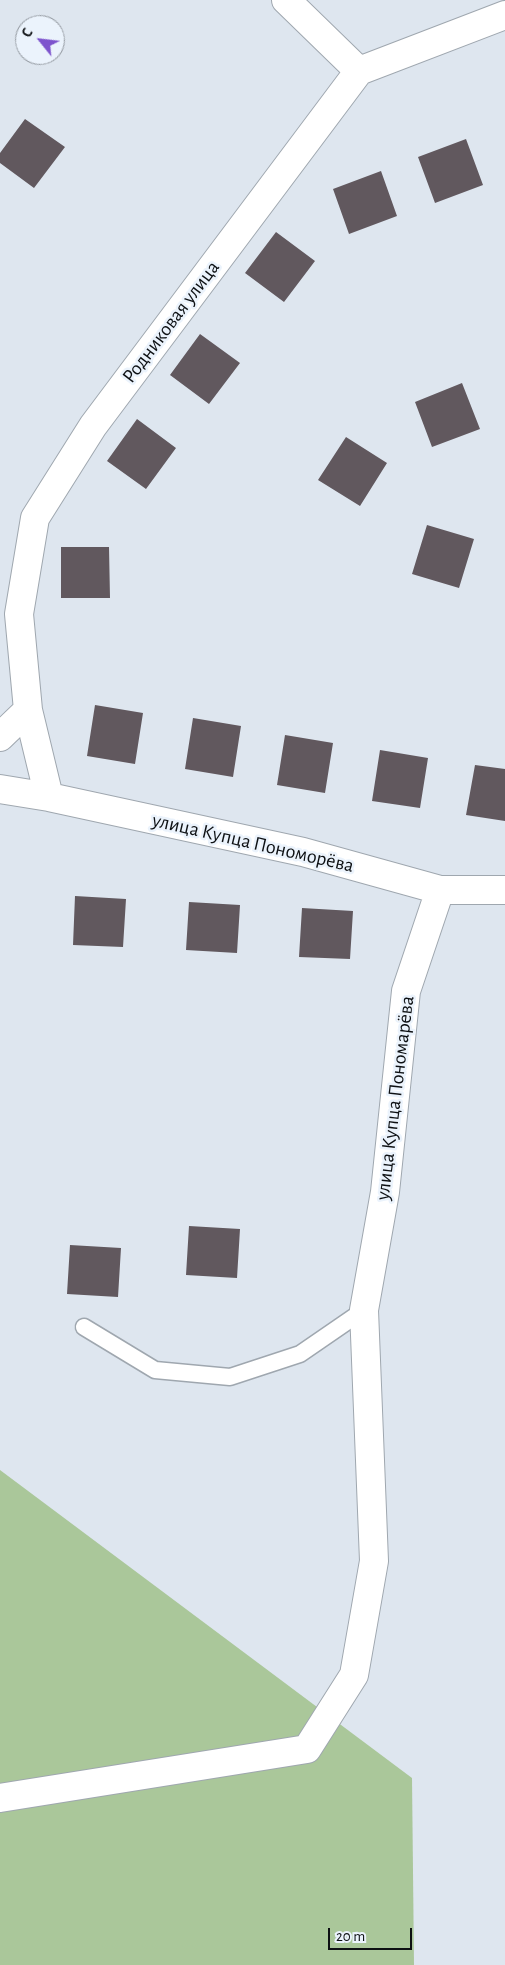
<!DOCTYPE html>
<html>
<head>
<meta charset="utf-8">
<style>
  body { margin:0 }
  #map { position:relative; width:505px; height:1965px; overflow:hidden; background:#dee6ef; font-family:"Alegreya Sans",sans-serif }
  canvas { display:block }
  .north { position:absolute; left:15px; top:15px; width:50px; height:50px; box-sizing:border-box; background:#ebf3fc; border:1px solid #92989f; border-radius:50%; rotate:299deg; font-size:14px; font-weight:700; line-height:20px; text-align:center; color:#0d1013 }
  .north::after { content:''; display:block; margin:auto; width:18px; height:22px; background:#7d53cd; clip-path:polygon(50% 0,100% 100%,50% 72%,0 100%) }
  .scale { position:absolute; left:328px; top:1928px; width:84px; height:22px; box-sizing:border-box; border:2px solid #0d1013; border-top:0; padding-left:6px; font-size:15px; line-height:18px; white-space:nowrap; color:#0d1013; -webkit-text-stroke:4px #ebf3fc; paint-order:stroke }
</style>
</head>
<body>
<div id="map">
<canvas width="505" height="1965"></canvas>
<div class="north">С</div>
<div class="scale">20 m</div>
</div>
<script>
const ctx = document.querySelector('canvas').getContext('2d');
ctx.lineJoin = 'round';
function fill(path, color) {
  ctx.fillStyle = color;
  ctx.fill(path, 'evenodd');
}
function stroke(path, color, width, dash) {
  ctx.strokeStyle = color;
  ctx.lineWidth = width;
  ctx.lineCap = dash ? 'butt' : 'round';
  ctx.setLineDash(dash || []);
  ctx.stroke(path);
}
function drawText(font, color, halo, rows, align = 'center') {
  ctx.font = font + ' "Alegreya Sans",sans-serif';
  ctx.lineWidth = 5;
  ctx.setLineDash([]);
  ctx.textBaseline = 'middle';
  ctx.strokeStyle = halo;
  ctx.fillStyle = color;
  for (const [text, x, y, turn = 0] of rows) {
    ctx.save();
    ctx.translate(x, y);
    ctx.rotate((+turn || 0) * Math.PI / 180);
    ctx.textAlign = isNaN(turn) ? turn : align;
    if (halo) ctx.strokeText(text, 0, 0);
    ctx.fillText(text, 0, 0);
    ctx.restore();
  }
}
const green = new Path2D(`
  M0 1470 412 1778 414 1965H0Z`);
const building = new Path2D(`
  M25 119 65 147 34 188 0 163V153Z
  M466 139 483 185 435 203 418 157Z
  M381 171 397 216 349 234 333 189Z
  M276 232 315 261 284 302 245 273Z
  M200 334 240 363 209 404 170 375Z
  M462 383 480 429 432 447 415 402Z
  M137 419 176 448 146 489 107 461Z
  M346 437 387 463 360 506 318 480Z
  M427 525 474 539 459 588 412 574Z
  M61 547H109L110 598H61Z
  M95 705 143 713 135 764 87 756Z
  M193 718 241 726 233 777 185 769Z
  M285 735 333 743 325 793 277 785Z
  M380 750 428 758 420 808 372 801Z
  M475 765 505 769V821L466 815Z
  M75 896 126 899 123 947 73 945Z
  M189 902 240 905 237 953 186 950Z
  M302 908 353 911 350 959 299 957Z
  M189 1226 240 1229 237 1278 186 1275Z
  M70 1245 121 1248 118 1297 67 1294Z`);
const lane = new Path2D(`
  M84 1327 155 1370 230 1377 300 1354 364 1310`);
const street = new Path2D(`
  M286 0 359 71
  M28 710 49 797
  M0 737 28 710 19 614 35 518 93 426 359 71 505 15
  M0 789 49 797 303 852 440 890H505
  M0 1798 307 1749 354 1675 374 1561 364 1310 385 1192 406 991 440 890`);
const streetNames = [
  ["Родниковая улица",171,322,-53],
  ["улица Купца Пономорёва",253,843,13],
  ["улица Купца Пономарёва",395,1098,-83]
];
fill(green, '#aac79a');
fill(building, '#61585e');
stroke(lane, '#9fa7af', 19);
stroke(street, '#9fa7af', 30);
stroke(lane, '#fff', 16);
stroke(street, '#fff', 28);
drawText('20px', '#0d1013', '#ebf3fc', streetNames);
</script>
</body>
</html>
